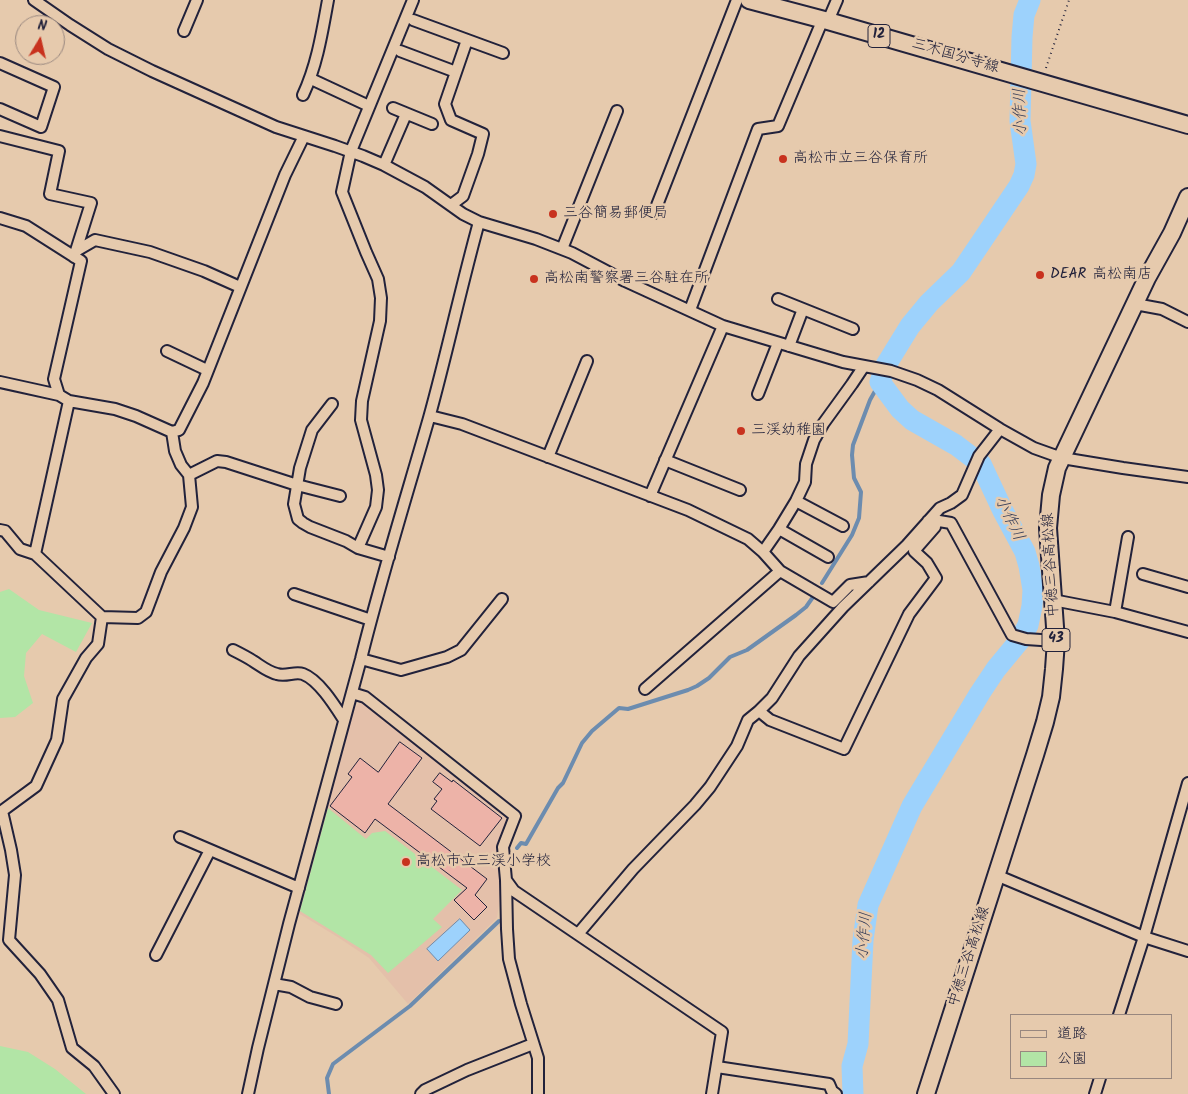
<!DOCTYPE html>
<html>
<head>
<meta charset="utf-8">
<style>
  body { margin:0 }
  #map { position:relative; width:1188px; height:1094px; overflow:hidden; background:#e6caad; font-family:Kalam,"Klee One",sans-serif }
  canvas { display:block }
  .legend { position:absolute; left:1010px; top:1014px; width:162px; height:65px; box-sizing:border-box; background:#e6caad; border:1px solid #98877f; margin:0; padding:6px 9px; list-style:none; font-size:15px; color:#22223b }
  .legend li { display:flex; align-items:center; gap:10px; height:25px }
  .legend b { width:25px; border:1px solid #98877f }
  .north { position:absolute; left:15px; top:15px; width:50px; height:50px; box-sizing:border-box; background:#e6caad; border:1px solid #98877f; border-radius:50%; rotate:9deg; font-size:14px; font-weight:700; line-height:20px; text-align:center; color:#22223b }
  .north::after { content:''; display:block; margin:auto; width:18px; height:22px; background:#c8321e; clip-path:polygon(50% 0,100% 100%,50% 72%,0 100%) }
</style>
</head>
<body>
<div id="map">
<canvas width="1188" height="1094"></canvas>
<ul class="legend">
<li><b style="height:6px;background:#e6caad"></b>道路</li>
<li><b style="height:14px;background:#b2e5a6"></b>公園</li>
</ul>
<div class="north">N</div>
</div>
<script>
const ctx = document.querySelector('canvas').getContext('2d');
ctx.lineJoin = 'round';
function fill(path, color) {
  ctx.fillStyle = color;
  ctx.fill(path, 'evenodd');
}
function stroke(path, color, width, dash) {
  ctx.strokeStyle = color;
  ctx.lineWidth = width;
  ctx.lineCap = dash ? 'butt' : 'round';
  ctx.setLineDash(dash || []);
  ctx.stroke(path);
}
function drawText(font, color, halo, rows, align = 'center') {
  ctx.font = font + ' Kalam,"Klee One",sans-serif';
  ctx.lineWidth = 5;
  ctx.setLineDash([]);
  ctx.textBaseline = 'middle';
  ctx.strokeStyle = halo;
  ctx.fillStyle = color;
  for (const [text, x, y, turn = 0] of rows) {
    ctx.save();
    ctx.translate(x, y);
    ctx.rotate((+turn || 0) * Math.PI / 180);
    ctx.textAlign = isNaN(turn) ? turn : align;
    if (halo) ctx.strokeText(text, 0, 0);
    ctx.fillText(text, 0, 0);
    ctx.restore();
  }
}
const built = new Path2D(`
  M363 699 508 814 498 846 503 878 497 918 408 1004 369 958 336 936 298 913 352 711Z`);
const green = new Path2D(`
  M9 589 39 610 92 623 76 652 42 634 26 653 24 676 33 703 15 717 0 718V592Z
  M328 808 366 839 372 833 385 831 462 890 433 919 442 927 388 973 371 955 300 911Z
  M0 1046 28 1052 55 1069 86 1094H0Z`);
const water = new Path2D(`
  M460 919 470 930 438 961 427 949Z`);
const stream = new Path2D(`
  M822 583 852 535 859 518 861 492 854 478 852 455 853 445 870 400 880 382
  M517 848 521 843 526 844 558 788 563 783 582 743 592 731 619 708 628 709 688 690 697 686 709 678 730 657 747 650 796 615 806 607 813 597
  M329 1094 327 1078 333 1064 410 1006 499 921`);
const river = new Path2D(`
  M853 1094 852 1066 858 1044 863 940 868 905 912 806 980 693 996 669 1020 640 1028 625 1032 606 1033 590 1029 566 1025 552 1003 511 981 464 956 445 912 420 900 409 880 382 886 365 910 326 929 303 961 272 1019 186 1024 175 1026 164 1020 121 1022 37 1024 15 1030 0`);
const building = new Path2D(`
  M400 742 422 758 388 804 487 879 475 895 487 907 474 920 454 900 467 888 375 819 365 833 330 806 352 777 348 774 360 758 378 772Z
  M440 773 452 782 453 780 502 818 480 846 431 809 437 801 434 799 442 789 433 782Z`);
const path = new Path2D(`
  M1046 68 1069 0`);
const minor = new Path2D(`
  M34 0 70 25 108 49 152 71 276 127 335 146 363 156 384 165 425 187 463 214 479 222 536 239 572 253 625 281 723 326 843 362 891 371 917 380 938 390 1000 429 1034 448 1062 458 1123 468 1188 477
  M413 20 503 53
  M828 21 837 0
  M184 31 197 0
  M400 51 456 72
  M0 63 54 87 41 127 0 109
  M311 79 369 106
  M303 95C317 65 322 33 328 0
  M393 108 432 124
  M0 136 59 151 50 194 91 203 74 257
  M384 165 406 114
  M451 205 463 196 478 154 483 134 451 120 445 104 467 40
  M654 213 737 0
  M0 218 26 226 81 261 54 379 59 395 69 401 35 554 102 617 98 644 86 658 63 699 57 740 36 786 2 811 11 850 15 875 9 940 40 974 58 1000 72 1048 94 1066 114 1094
  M562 249 617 111
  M76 251 95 240 150 252 204 271 240 287
  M778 299 853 329
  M1135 304 1162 309 1188 322
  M690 310 758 129 778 126 823 19
  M789 346 803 309
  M167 351 207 370
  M0 382 59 395
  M758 394 778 343
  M69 401 115 409 136 416 172 432 179 430 203 383 285 175 304 136
  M332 404 312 430 300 468 294 504 298 519 303 523 310 527 346 541 358 548 389 557
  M430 416 462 424 688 510 748 539 763 552 780 571 833 602 850 585 869 582
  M548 457 587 361
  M665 460 740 490
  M189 475 217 461 226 462 297 485 340 496
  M650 496 723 326
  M796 501 843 526
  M928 521H939L951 523 1012 635 1026 639 1056 641
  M779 529 828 557
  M0 530 5 531 20 549 35 554
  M358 548 376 507 378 490 376 475 361 420 362 401 380 321 381 298 378 279 366 252 342 192 351 151 413 0
  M763 552 779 529 796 501 805 482 806 464 814 440 823 424 852 384 864 366
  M1143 574 1188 587
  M294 594 371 620
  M1053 600 1115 612 1188 632
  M1115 612 1128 537
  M102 617 138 618 146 612 161 572 184 528 192 507 189 475 181 465 175 451 172 432
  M233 650C239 653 247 657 253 661 261 666 268 672 277 674 286 677 295 671 303 674 319 680 335 706 344 720
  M361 659 401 670 447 657 461 650 502 599
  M645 689 780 571
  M352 693 365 697 515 816 503 847 506 880 514 891 722 1032 712 1094
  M759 711 770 720 844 749 909 614 936 578 927 563 914 551 935 527 928 521
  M180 837 299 888
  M996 875 1144 937 1188 951
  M506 880 507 929 509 959 521 1004 538 1058V1094
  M578 934 633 869 695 805 710 787 737 746 748 720 759 711 772 698 799 656 843 607 907 545 940 508 951 503 962 495 979 456 1000 429
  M156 955 210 850
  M274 984 291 987 310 997 336 1004
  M1119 1015 1144 937 1188 783
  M717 1067 829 1084 832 1091 836 1094
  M248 1094 258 1048 289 924 361 659C381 578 406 498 429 418 447 353 461 287 479 222
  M421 1094 425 1090 467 1070 533 1044
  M1095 1094 1100 1078`);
const primary = new Path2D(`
  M749 0 828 21 1188 125
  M926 1094 1035 755 1045 722 1051 697 1054 669 1056 641 1048 528 1051 495 1057 468 1147 278 1172 233 1188 197`);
const markers = [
  [783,159,5,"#c8321e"],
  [553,214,5,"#c8321e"],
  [1040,275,5,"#c8321e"],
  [534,279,5,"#c8321e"],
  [741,431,5,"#c8321e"],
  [406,862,5,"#c8321e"]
];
const shields = [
  [879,36,22],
  [1056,640,28]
];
const shieldNames = [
  ["12",879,36],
  ["43",1056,640]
];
const streetNames = [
  ["三木国分寺線",955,57,16],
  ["中徳三谷高松線",1052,565,-93],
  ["中徳三谷高松線",970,957,-72]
];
const poiNames = [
  ["高松市立三谷保育所",793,159],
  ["三谷簡易郵便局",563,214],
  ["DEAR 高松南店",1050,275],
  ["高松南警察署三谷駐在所",544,279],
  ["三渓幼稚園",751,431],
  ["高松市立三渓小学校",416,862]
];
const waterNames = [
  ["小作川",1022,112,-92],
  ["小作川",1008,519,64],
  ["小作川",866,936,-85]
];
fill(built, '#e4c0aa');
fill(green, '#b2e5a6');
fill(water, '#9dd2fc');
stroke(water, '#6c8caf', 1);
stroke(stream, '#6c8caf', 4);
stroke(river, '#9dd2fc', 21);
fill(building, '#edb3a8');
stroke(building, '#22223b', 1);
stroke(minor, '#22223b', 14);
stroke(primary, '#22223b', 20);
stroke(path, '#22223b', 2, [1, 4]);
stroke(minor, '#e6caad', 10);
stroke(primary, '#e6caad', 16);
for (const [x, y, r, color] of markers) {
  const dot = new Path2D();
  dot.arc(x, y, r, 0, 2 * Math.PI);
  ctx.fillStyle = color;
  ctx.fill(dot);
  stroke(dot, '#e6caad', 2);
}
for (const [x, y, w] of shields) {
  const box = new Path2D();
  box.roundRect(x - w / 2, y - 11.5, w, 23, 4);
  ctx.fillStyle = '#e6caad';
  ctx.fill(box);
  stroke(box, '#22223b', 1);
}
drawText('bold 14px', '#22223b', null, shieldNames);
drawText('15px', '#22223b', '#e6caad', streetNames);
drawText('15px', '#22223b', '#e6caad', poiNames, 'left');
drawText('italic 16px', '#343c58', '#e6caad', waterNames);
</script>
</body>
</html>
